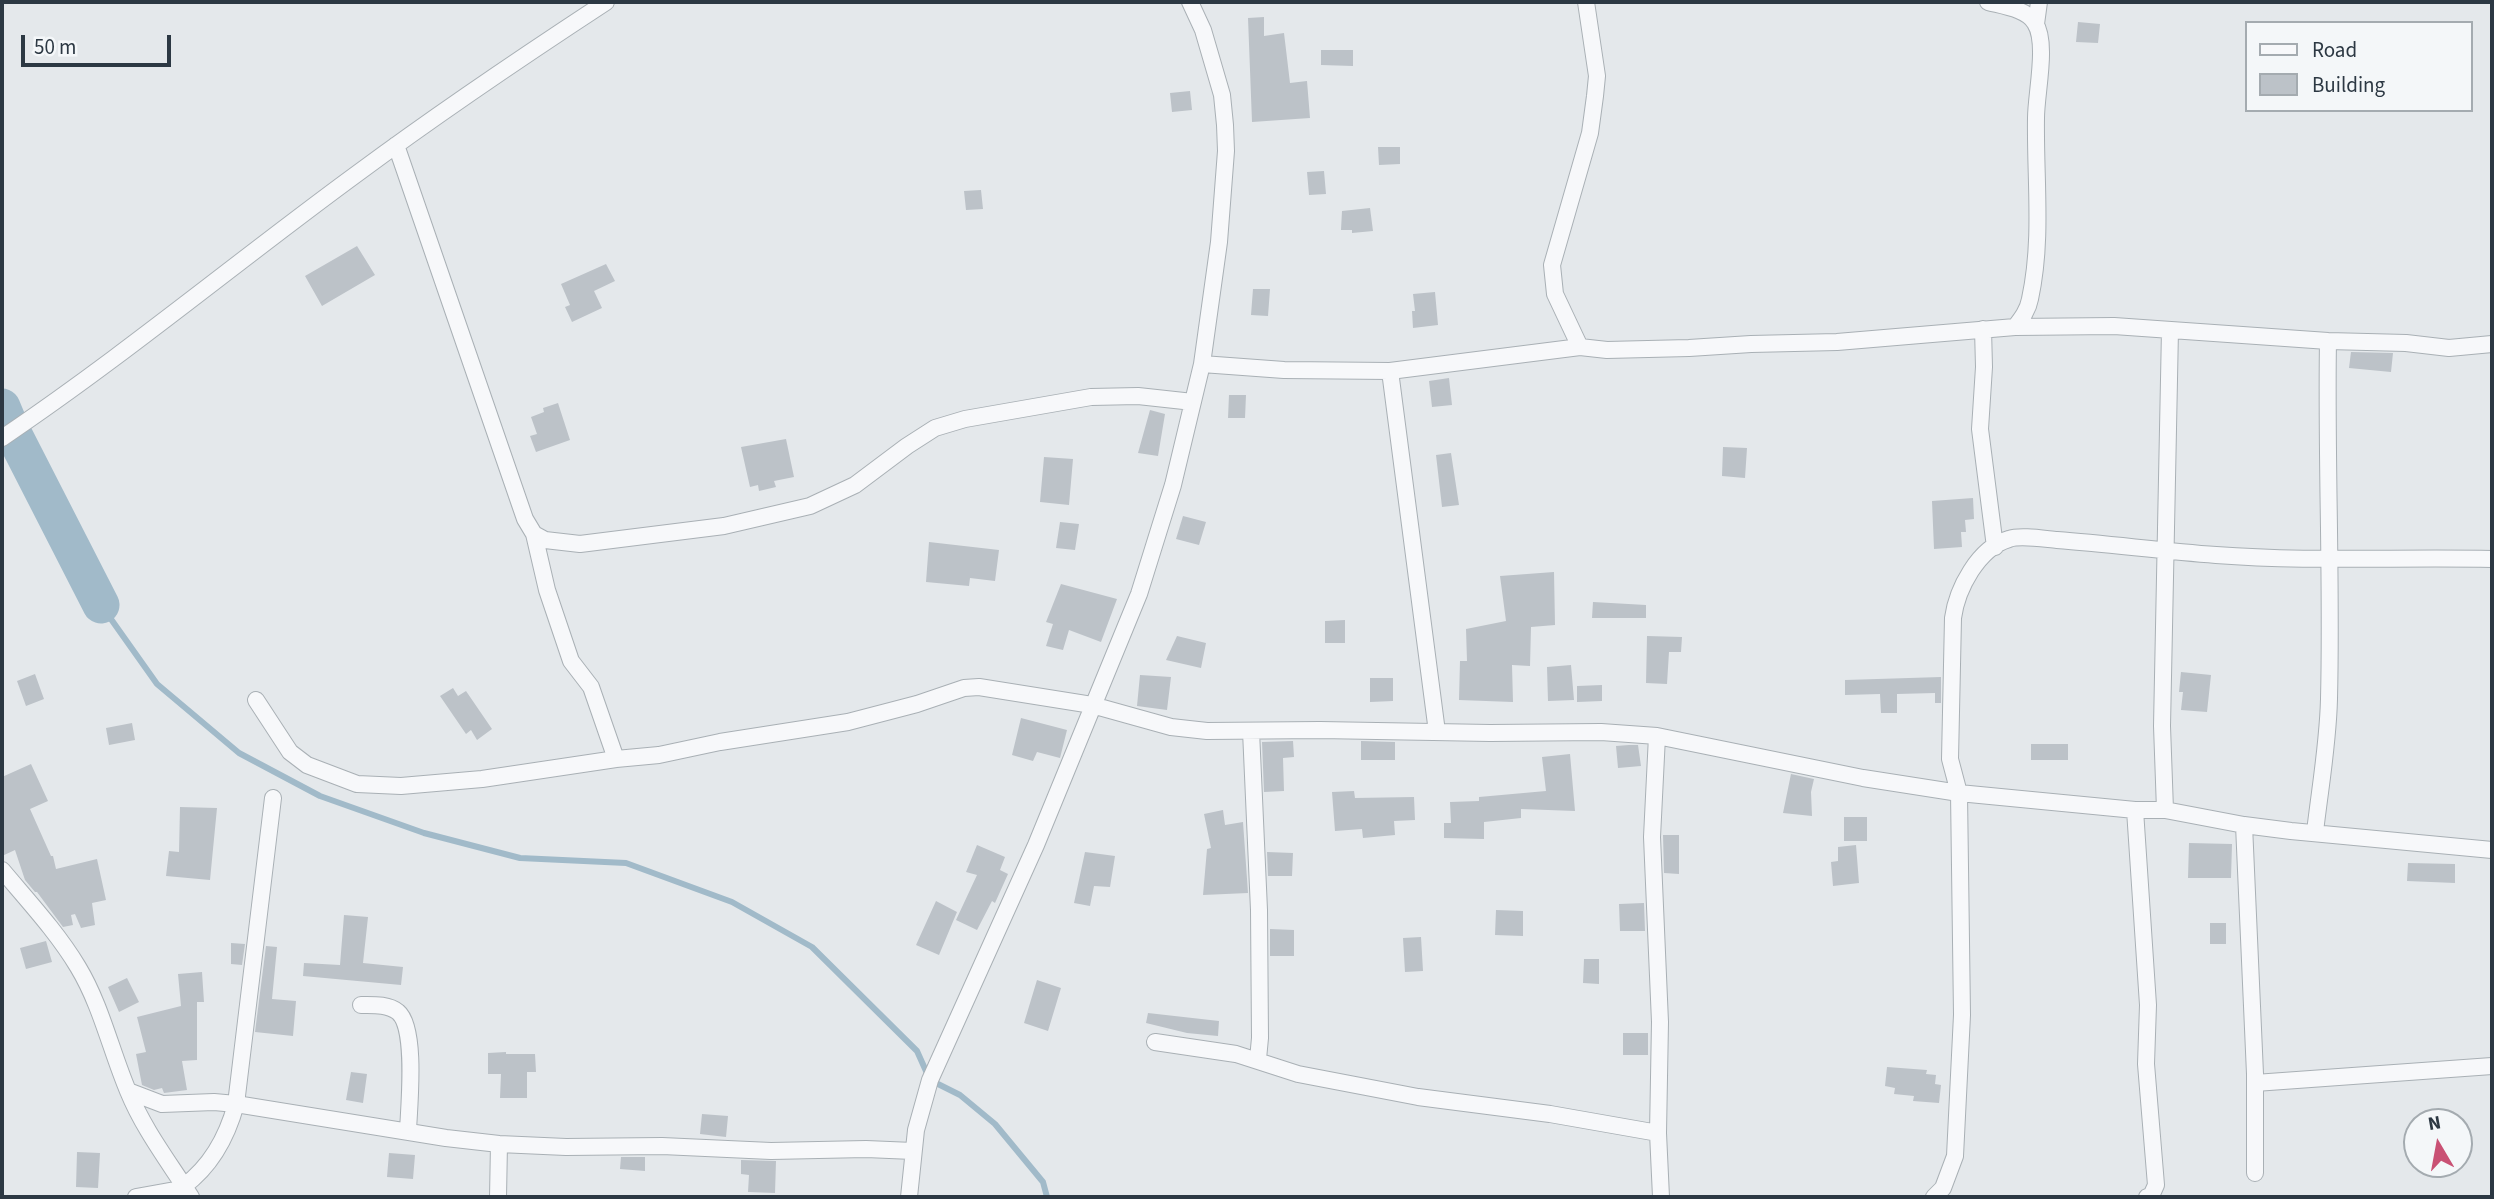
<!DOCTYPE html>
<html>
<head>
<meta charset="utf-8">
<style>
  body { margin:0 }
  #map { position:relative; width:2494px; height:1199px; overflow:hidden; background:#e4e8eb; font-family:"Source Sans 3",sans-serif }
  canvas { display:block }
  .frame { position:absolute; inset:0; border:4px solid #2c3843; pointer-events:none }
  .legend { position:absolute; left:2245px; top:21px; width:228px; height:91px; box-sizing:border-box; background:#f4f7f9; border:2px solid #a4abb0; margin:0; padding:9px 12px; list-style:none; font-size:21px; color:#2c3843 }
  .legend li { display:flex; align-items:center; gap:14px; height:35px }
  .legend b { width:35px; border:2px solid #a4abb0 }
  .north { position:absolute; left:2403px; top:1108px; width:70px; height:70px; box-sizing:border-box; background:#f4f7f9; border:2px solid #a4abb0; border-radius:50%; rotate:350deg; font-size:19px; font-weight:700; line-height:28px; text-align:center; color:#2c3843 }
  .north::after { content:''; display:block; margin:auto; width:24px; height:32px; background:#c95174; clip-path:polygon(50% 0,100% 100%,50% 72%,0 100%) }
  .scale { position:absolute; left:21px; top:35px; width:150px; height:32px; box-sizing:border-box; border:4px solid #2c3843; border-top:0; padding-left:9px; font-size:21px; line-height:24px; white-space:nowrap; color:#2c3843; -webkit-text-stroke:5px #f4f7f9; paint-order:stroke }
</style>
</head>
<body>
<div id="map">
<canvas width="2494" height="1199"></canvas>
<div class="frame"></div>
<ul class="legend">
<li><b style="height:9px;background:#f7f8fa"></b>Road</li>
<li><b style="height:19px;background:#bcc2c8"></b>Building</li>
</ul>
<div class="north">N</div>
<div class="scale">50 m</div>
</div>
<script>
const ctx = document.querySelector('canvas').getContext('2d');
ctx.lineJoin = 'round';
function stroke(path, color, width, dash) {
  ctx.strokeStyle = color;
  ctx.lineWidth = width;
  ctx.lineCap = dash ? 'butt' : 'round';
  ctx.setLineDash(dash || []);
  ctx.stroke(path);
}
function fill(path, color) {
  ctx.fillStyle = color;
  ctx.fill(path, 'evenodd');
}
const stream = new Path2D(`
  M101 605 157 684 239 753 320 796 424 833 520 858 626 863 732 902 812 947 917 1051 930 1080 960 1095 995 1124 1043 1182 1047 1197`);
const river = new Path2D(`
  M2 407 12 431 101 605`);
const building = new Path2D(`
  M1264 17V36L1284 33 1290 83 1307 81 1310 118 1252 122 1248 18Z
  M2078 22 2100 24 2098 43 2076 42Z
  M1321 50H1353V66L1321 65Z
  M1190 91 1192 110 1172 112 1170 93Z
  M1378 147H1400V164L1379 165Z
  M1324 171 1326 194 1309 195 1307 172Z
  M981 190 983 209 966 210 964 191Z
  M1370 208 1373 231 1352 233V230H1341L1342 211Z
  M357 246 375 275 322 306 305 276Z
  M606 264 615 281 594 291 602 308 572 322 565 307 570 305 561 284Z
  M1253 289H1270L1268 316 1251 315Z
  M1435 292 1438 325 1413 328 1412 311H1415L1413 294Z
  M2351 352 2393 353 2391 372 2349 368Z
  M1449 378 1452 405 1432 407 1429 381Z
  M1229 395H1246L1245 418H1228Z
  M558 403 570 440 536 452 530 436 537 434 531 417 544 412 543 408Z
  M1150 410 1165 414 1158 456 1138 453Z
  M786 439 794 477 774 481 776 487 759 491 758 485 750 487 741 447Z
  M1723 447 1747 448 1745 478 1722 476Z
  M1451 453 1459 505 1442 507 1436 455Z
  M1044 457 1073 459 1069 505 1040 502Z
  M1973 498 1974 519 1965 520 1966 532H1961L1962 547 1934 549 1932 501Z
  M1183 516 1206 522 1199 545 1176 539Z
  M1060 522 1079 524 1075 550 1056 548Z
  M929 542 999 550 995 581 970 578 969 586 926 582Z
  M1554 572 1555 625 1531 627 1530 666 1512 665 1513 702 1459 700 1460 661H1467L1466 629 1506 621 1500 576Z
  M1061 584 1117 599 1101 642 1069 630 1063 650 1046 646 1053 624 1046 622Z
  M1593 602 1646 605V618H1592Z
  M1345 620V643H1325V621Z
  M1177 636 1206 643 1201 668 1166 660Z
  M1647 636 1682 637 1681 652H1669L1667 684 1646 683Z
  M1571 665 1574 700 1548 701 1547 667Z
  M2181 672 2211 675 2207 712 2181 710 2183 692H2179Z
  M35 674 44 699 26 706 17 681Z
  M1140 675 1171 677 1167 710 1137 706Z
  M1941 677V703H1935V693L1897 694V713H1881L1880 694 1845 695V680Z
  M1370 678H1393V701L1370 702Z
  M1602 685V701L1577 702V686Z
  M453 688 458 696 466 691 492 729 477 740 471 730 466 734 440 696Z
  M1021 718 1067 730 1060 758 1037 752 1033 761 1012 755Z
  M132 723 135 740 109 745 106 728Z
  M1293 741 1294 757 1283 758 1284 791 1264 792 1262 742Z
  M1361 741 1395 742V760H1361Z
  M2031 744H2068V760H2031Z
  M1629 745H1638L1641 766 1618 768 1616 746Z
  M1570 754 1575 811 1521 809V818L1484 822V839L1444 838V823H1451L1450 802 1479 801V797L1546 791 1542 757Z
  M31 764 48 801 30 809 51 856H53L56 869 97 859 106 900 92 903 95 925 81 928 75 914 71 915 73 925 63 927 37 892H35L25 880 15 850 2 856V777Z
  M1791 774 1814 779 1811 792 1812 816 1783 813Z
  M1354 791 1355 798 1414 797 1415 820 1394 821 1395 835 1363 838 1362 829 1335 831 1332 792Z
  M180 807 217 808 210 880 166 876 169 851 179 852Z
  M1223 810 1225 825 1243 822 1248 893 1203 895 1207 849 1211 848 1204 814Z
  M1844 817H1867V841H1844Z
  M1663 835H1679V874L1664 873Z
  M2189 843 2232 844 2231 878H2188Z
  M977 845 1005 857 1000 870 1008 874 995 903 992 901 977 930 956 920 977 875 966 872Z
  M1856 845 1859 883 1833 886 1831 862 1838 861V847Z
  M1085 852 1115 856 1110 887 1094 886 1090 906 1074 903Z
  M1267 852 1293 853 1292 876H1268Z
  M2408 863 2455 864V883L2407 881Z
  M936 901 957 912 939 955 916 945Z
  M1644 903 1645 931H1620L1619 904Z
  M1496 910 1523 911V936L1495 935Z
  M344 915 368 917 363 963 403 967 401 985 303 976 304 963 340 965Z
  M2210 923H2226V944H2210Z
  M1270 929 1294 930V956H1270Z
  M1421 937 1423 971 1405 972 1403 938Z
  M46 941 52 962 26 969 20 948Z
  M231 943 245 944 242 965 231 964Z
  M266 946 277 947 272 999 296 1001 293 1036 255 1032Z
  M1584 959H1599V984L1583 983Z
  M202 972 204 1002H197V1060L182 1061 187 1090 164 1093 162 1088 154 1090 142 1085 136 1054 146 1052 137 1017 181 1006 178 974Z
  M127 978 139 1002 119 1012 108 987Z
  M1037 980 1061 988 1048 1031 1024 1023Z
  M1148 1013 1219 1021 1218 1036 1187 1033 1146 1023Z
  M1623 1033H1648V1055H1623Z
  M506 1052V1054H535L536 1072H527V1098H500L501 1074H488V1053Z
  M1887 1067 1927 1070 1926 1074 1936 1075 1935 1084 1941 1085 1939 1103 1913 1101 1914 1096 1894 1094 1895 1088 1885 1086Z
  M351 1072 367 1074 363 1103 346 1100Z
  M702 1114 728 1116 726 1137 700 1134Z
  M77 1152 100 1153 98 1188 76 1187Z
  M389 1153 415 1155 413 1179 387 1177Z
  M621 1157H645V1171L620 1169Z
  M741 1160 776 1161 775 1193 748 1192 749 1175 741 1174Z`);
const street = new Path2D(`
  M1988 2C2003 6 2027 9 2035 23 2048 43 2036 93 2036 118 2035 179 2043 239 2030 299 2028 310 2022 318 2015 327
  M2036 24 2039 2
  M396 145 525 519 534 534 545 540 580 544 724 526 810 506 855 485 907 446 935 428 965 419 1091 397 1138 396 1193 402
  M1983 329 1984 367 1980 429 1995 547
  M1580 347 1555 294 1552 265 1590 133 1595 96 1597 76 1586 2
  M1202 364 1284 370 1390 371 1580 347 1607 350 1689 348 1751 344 1837 342 2015 327 2114 326 2328 341 2406 343 2449 348 2492 344
  M1390 371 1437 732
  M2 438C125 355 239 260 358 173 439 113 522 57 606 2
  M534 534 547 590 571 661 591 687 616 759
  M256 700 290 752 307 765 357 784 401 786 482 779 616 759 659 755 720 742 848 722 917 704 964 688 979 687 1092 705 1171 727 1207 731 1320 730 1490 733 1601 732 1657 736 1863 778 1959 793 2135 810H2165L2244 825 2291 831 2492 850
  M1251 731 1259 910 1260 1038 1258 1059
  M1657 736 1652 837 1660 1022 1658 1133 1661 1197
  M2135 810 2148 1005 2146 1064 2156 1185 2151 1196 2147 1197
  M2165 810 2162 726 2170 330
  M2244 825 2255 1074V1173
  M2315 832C2320 788 2328 744 2329 699 2332 580 2326 460 2328 341
  M2 870C28 901 57 932 78 967 101 1005 111 1051 128 1091 144 1130 169 1162 191 1197
  M361 1005C373 1005 388 1004 398 1012 417 1028 409 1106 408 1131
  M1155 1042 1236 1054 1298 1074 1418 1097 1550 1114 1658 1133
  M2255 1083 2492 1066
  M128 1091 162 1104 214 1102 236 1104 446 1138 499 1144 566 1147 662 1146 771 1151 866 1149 913 1151
  M184 1186C211 1166 227 1137 236 1104L273 798
  M136 1197 186 1188
  M498 1197 499 1144
  M909 1197 916 1130 930 1080 1036 845 1139 594 1173 485 1202 364 1219 242 1226 151 1225 125 1222 95 1203 30 1190 2
  M1934 1197 1943 1188 1955 1156 1962 1015 1959 793 1950 759 1953 618C1957 589 1978 548 2009 539 2020 535 2045 539 2057 540 2110 544 2162 551 2216 555 2308 562 2400 557 2492 559`);
stroke(stream, '#a1bac9', 6);
stroke(river, '#a1bac9', 37);
fill(building, '#bcc2c8');
stroke(street, '#a9b0b5', 18);
stroke(street, '#f7f8fa', 16);
</script>
</body>
</html>
